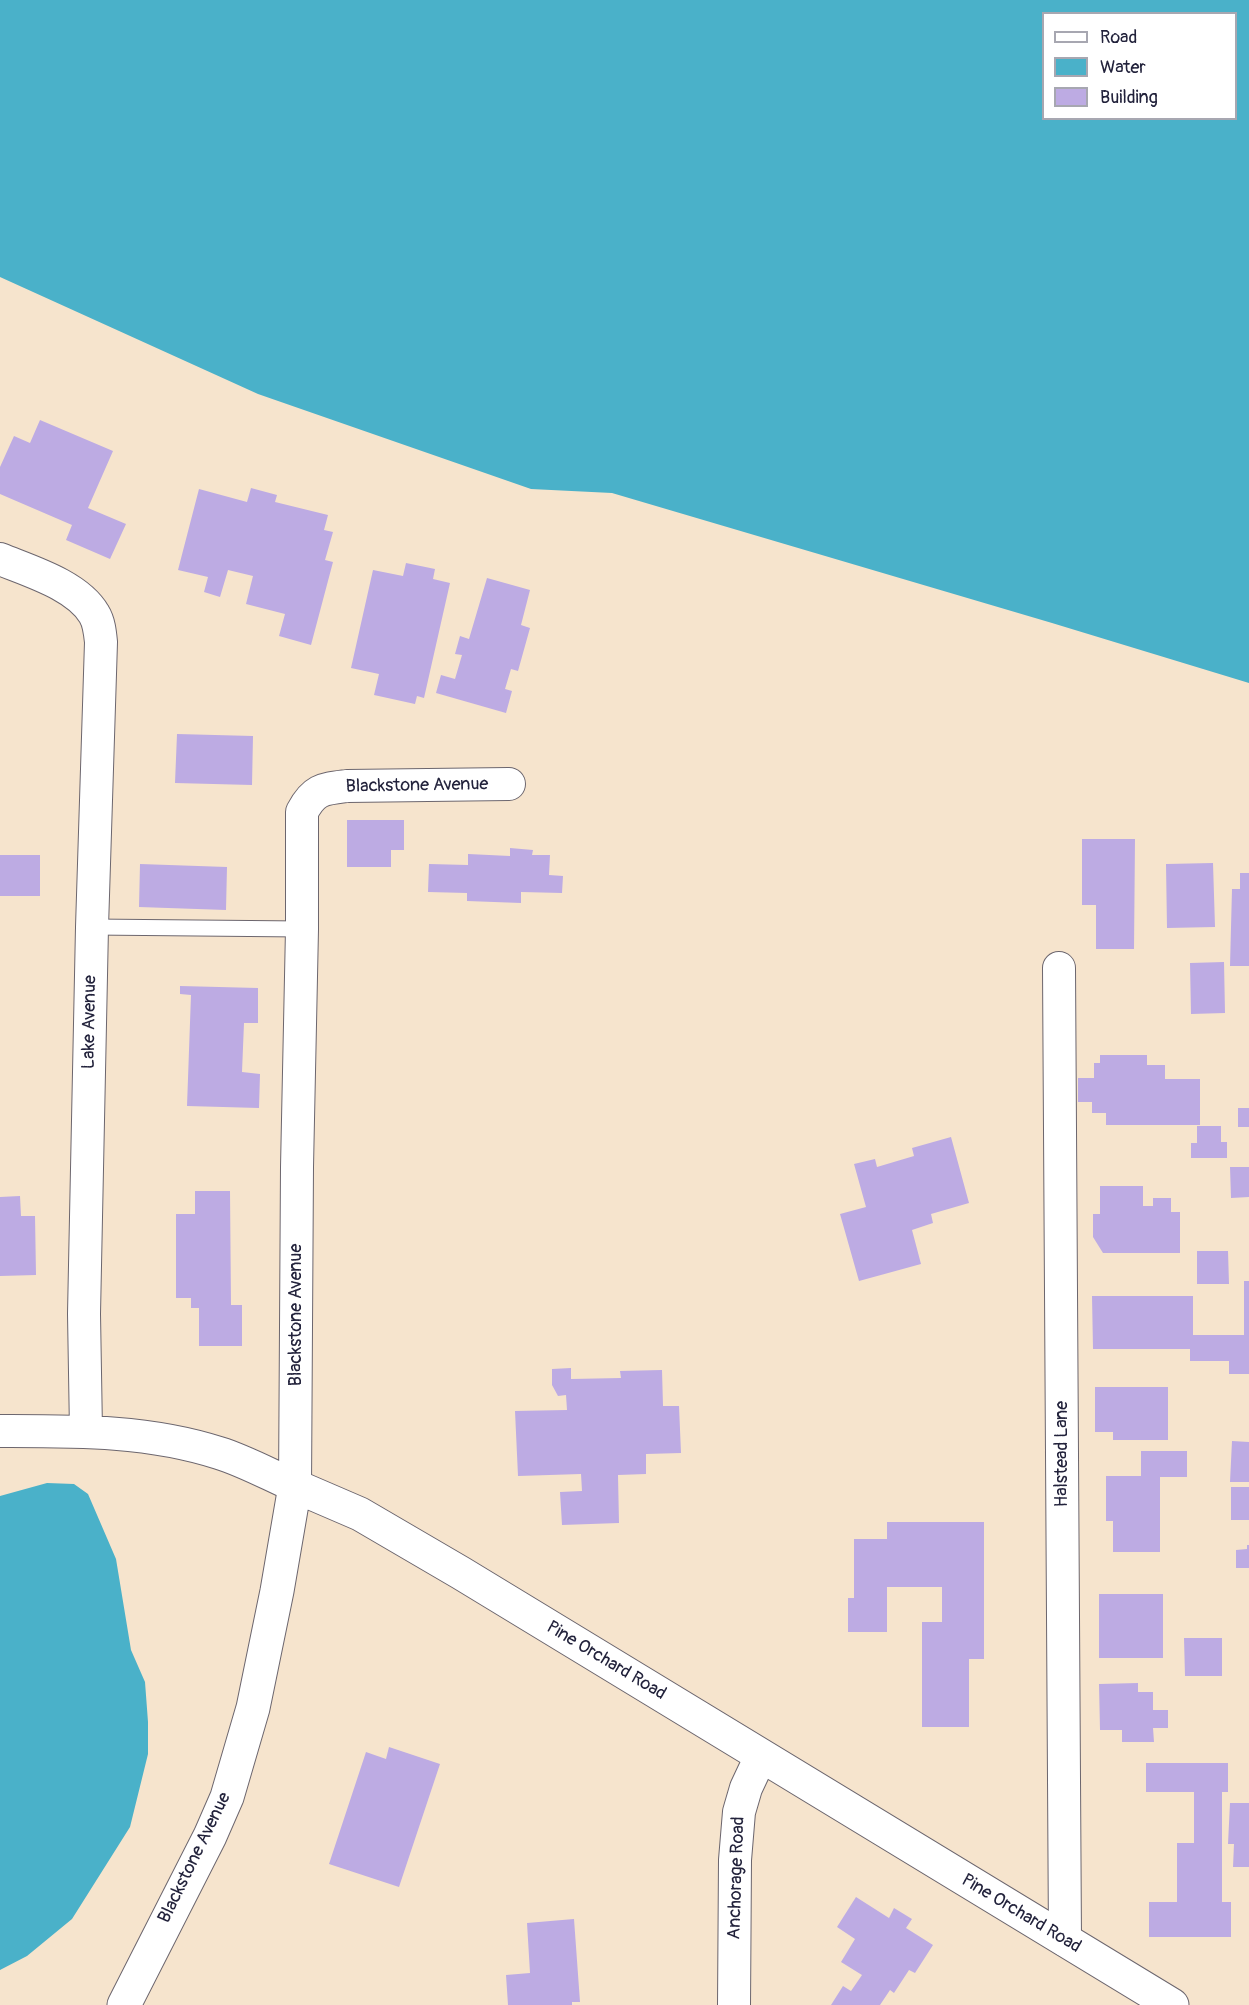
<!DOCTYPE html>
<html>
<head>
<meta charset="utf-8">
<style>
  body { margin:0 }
  #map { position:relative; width:1249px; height:2005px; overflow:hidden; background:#f6e4cd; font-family:Pangolin,sans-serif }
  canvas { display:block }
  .legend { position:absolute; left:1042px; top:12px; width:195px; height:108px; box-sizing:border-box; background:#fff; border:2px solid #a7a7b1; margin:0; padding:8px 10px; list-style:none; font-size:18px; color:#22223b }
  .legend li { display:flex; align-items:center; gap:12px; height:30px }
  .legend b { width:30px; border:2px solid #a7a7b1 }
</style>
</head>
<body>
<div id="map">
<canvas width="1249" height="2005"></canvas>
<ul class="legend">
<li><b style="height:8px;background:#fff"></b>Road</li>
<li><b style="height:16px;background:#4ab1c9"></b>Water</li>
<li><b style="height:16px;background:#bdabe3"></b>Building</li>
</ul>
</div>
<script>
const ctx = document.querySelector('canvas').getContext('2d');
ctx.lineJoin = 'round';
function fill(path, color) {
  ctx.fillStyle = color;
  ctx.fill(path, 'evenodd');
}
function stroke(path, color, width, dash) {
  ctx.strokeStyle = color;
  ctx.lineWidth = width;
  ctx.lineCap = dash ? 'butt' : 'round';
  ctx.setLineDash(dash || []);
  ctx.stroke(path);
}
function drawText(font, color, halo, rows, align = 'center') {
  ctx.font = font + ' Pangolin,sans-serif';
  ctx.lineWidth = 4.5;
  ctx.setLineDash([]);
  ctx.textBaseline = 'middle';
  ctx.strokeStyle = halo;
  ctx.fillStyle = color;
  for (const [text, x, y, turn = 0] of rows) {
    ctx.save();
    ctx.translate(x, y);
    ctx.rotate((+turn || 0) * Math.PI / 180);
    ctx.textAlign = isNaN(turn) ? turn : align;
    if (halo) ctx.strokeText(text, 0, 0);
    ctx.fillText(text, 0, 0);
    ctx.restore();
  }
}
const water = new Path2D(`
  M0 0H1249V683L1052 623 612 493 531 489 258 394 0 277ZM1044 14H1236V118H1044Z
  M47 1483 74 1484 88 1494 116 1559 131 1650 145 1682 148 1722V1754L130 1827 72 1919 27 1956 0 1970V1496Z`);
const building = new Path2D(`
  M40 420 113 451 88 508 126 524 110 559 66 540 72 525 0 494V467L14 436 30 443Z
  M251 488 277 495 275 502 328 515 324 530 333 532 325 560 333 562 311 645 279 636 285 614 246 604 253 576 228 570 220 597 204 592 208 577 178 570 199 489 247 502Z
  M406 563 435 569 433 579 450 583 424 698 417 696 415 704 374 695 379 674 351 668 373 570 403 576Z
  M487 578 530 590 521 625 530 628 518 671 511 669 505 689 512 691 506 713 436 693 441 675 455 679 462 655 455 654 460 636 469 639Z
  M177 734 253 736 252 785 175 783Z
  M347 820H404V850H391V867H347Z
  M1082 839H1135L1134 949H1096V905H1082Z
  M510 848 533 850 532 855H550L549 875 563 876 562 893 521 892V903L467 901V893L428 892 429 864 468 865V854L510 856Z
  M0 855H40V896H0Z
  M1213 863 1215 927 1167 928 1166 864Z
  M140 864 227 867 226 910 139 907Z
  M1240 873H1249V966H1230L1232 889H1240Z
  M1224 962 1225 1013 1191 1014 1190 963Z
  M180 986 258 988V1023H244L242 1072 260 1074 259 1108 187 1106 191 995 180 994Z
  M1100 1055H1147V1065H1165V1079H1200V1125H1106V1113H1092V1102H1078V1078H1094V1063H1100Z
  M1238 1108H1249V1127H1238Z
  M1197 1126H1221V1142H1227V1158H1191V1143H1197Z
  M951 1137 969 1203 931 1214 933 1223 912 1230 921 1264 859 1281 840 1214 866 1207 854 1164 875 1159 877 1167 914 1156 912 1148Z
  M1230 1167H1249V1197L1231 1198Z
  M1100 1186H1143V1206H1153V1198H1171V1212H1180V1253H1103L1093 1237V1214H1100Z
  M195 1191H230L231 1305H242V1346H199V1308H191V1298H176V1214H195Z
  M20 1196 21 1216H35L36 1275 0 1276V1197Z
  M1197 1251H1228L1229 1284H1197Z
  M1244 1281H1249V1374H1229V1361H1190V1349H1093L1092 1296H1193V1335H1244Z
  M571 1368V1379L621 1378 620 1371 662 1370 663 1406H679L681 1453 646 1454V1474L618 1475 619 1523 562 1525 560 1492 582 1491 581 1474 518 1476 515 1411 567 1410 566 1395 558 1396 552 1385V1369Z
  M1095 1387H1168V1440H1113V1432H1095Z
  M1232 1441 1249 1442V1482H1230Z
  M1141 1451H1187V1477H1160V1552H1113V1521H1106V1476H1141Z
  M1231 1487H1249V1520H1231Z
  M887 1522H984V1659H969V1727H922V1622H942V1587H887V1632H848V1598H854V1539H887Z
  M1247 1545H1249V1568H1236V1550L1247 1549Z
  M1099 1594H1163V1658H1099Z
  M1184 1638H1222V1676H1185Z
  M1138 1683V1692H1153V1710H1168V1728H1153L1154 1742H1122V1730H1100L1099 1684Z
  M389 1747 440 1764 399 1887 329 1864 366 1752 386 1759Z
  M1146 1763H1228V1792H1222V1902H1231V1937H1149V1902H1177V1843H1194V1792H1146Z
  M1230 1803H1249V1867H1233L1234 1844H1228Z
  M856 1897 889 1918 894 1908 912 1919 906 1928 933 1945 915 1973 909 1970 894 1993 890 1990 880 2005H831L843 1986 851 1991 862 1975 841 1962 855 1939 837 1927Z
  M574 1919 580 2002H572V2005H508L506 1975 530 1973 527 1923Z`);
const lane = new Path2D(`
  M92 927 302 929`);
const street = new Path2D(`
  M0 559C29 571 77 585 94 614 99 622 100 632 101 642L92 927 84 1314 86 1431
  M1059 968 1065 1940
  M0 1431C74 1431 148 1430 219 1453 245 1461 270 1475 295 1486L297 1167 302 929V812C314 789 323 789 347 786L509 784
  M734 2005 735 1860 739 1812 746 1788 761 1756`);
const secondary = new Path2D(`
  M124 2005 210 1836 227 1797 253 1708 277 1591 295 1486 360 1514 461 1573 1172 2005`);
const streetNames = [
  ["Blackstone Avenue",417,786,-1],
  ["Lake Avenue",90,1022,-89],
  ["Blackstone Avenue",296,1315,-90],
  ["Halstead Lane",1062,1454,-90],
  ["Pine Orchard Road",606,1661,31],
  ["Blackstone Avenue",195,1858,-64],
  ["Anchorage Road",737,1878,-88],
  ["Pine Orchard Road",1021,1914,31]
];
fill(water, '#4ab1c9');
fill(building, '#bdabe3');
stroke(lane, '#6c666e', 17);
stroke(street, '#6c666e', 34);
stroke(secondary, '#6c666e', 35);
stroke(lane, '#fff', 15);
stroke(street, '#fff', 32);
stroke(secondary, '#fff', 33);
drawText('18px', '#22223b', '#fff', streetNames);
</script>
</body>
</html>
